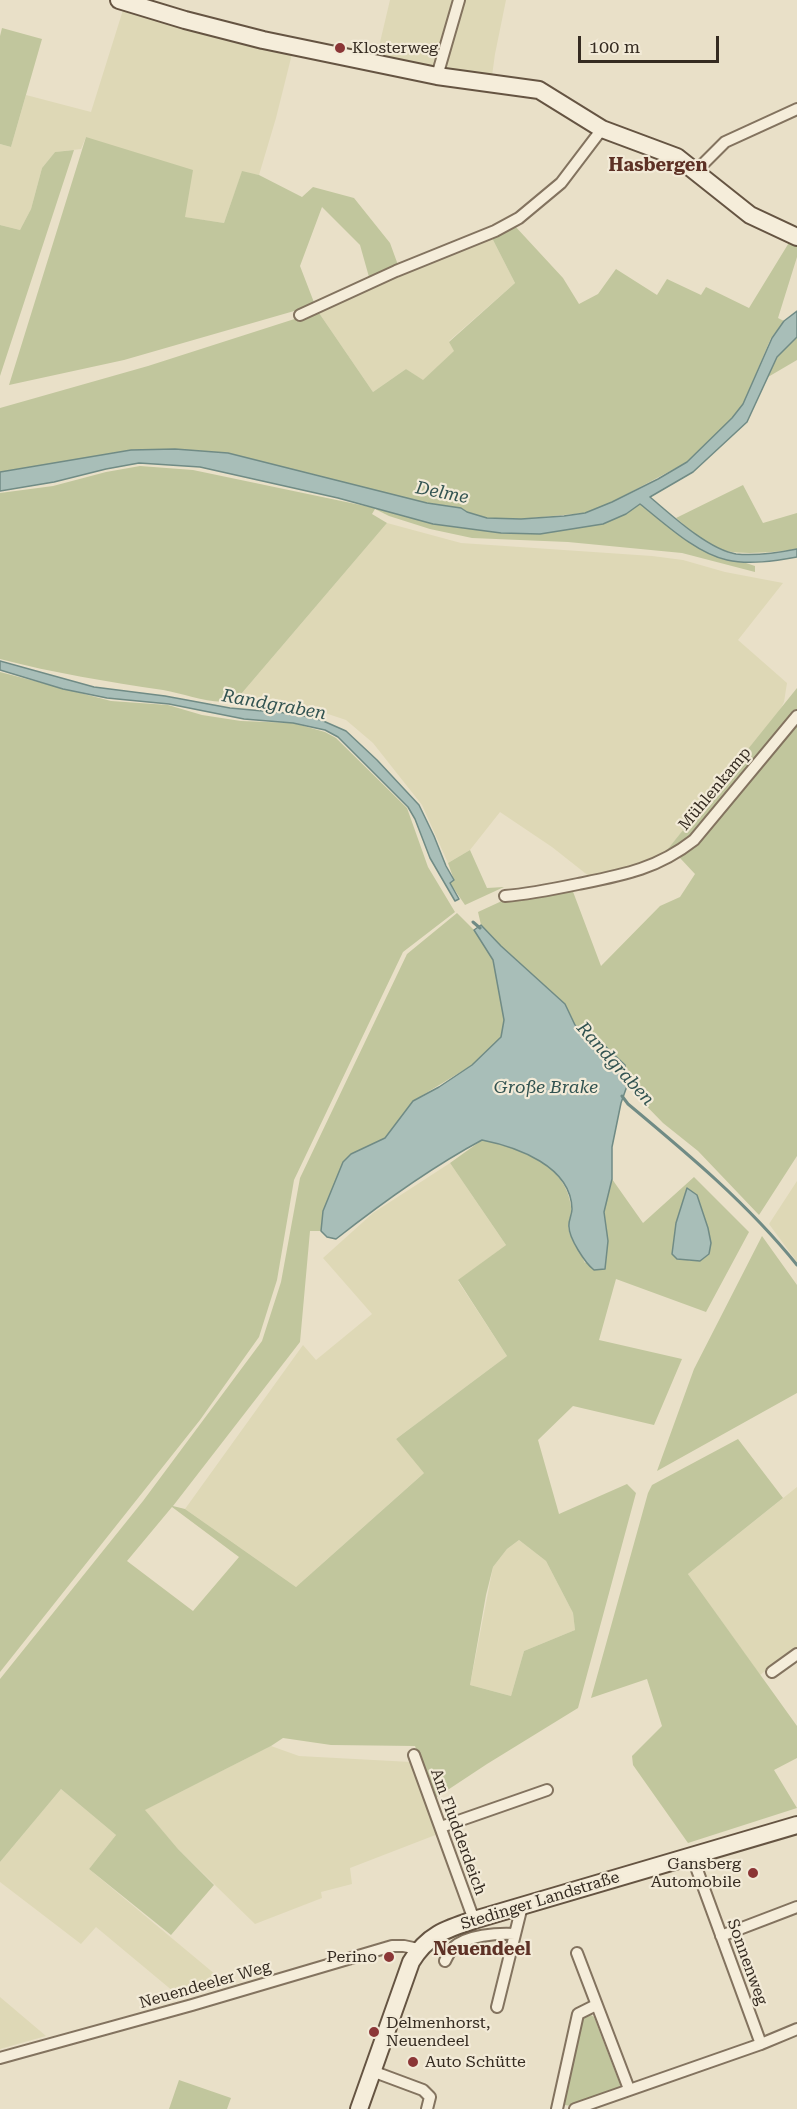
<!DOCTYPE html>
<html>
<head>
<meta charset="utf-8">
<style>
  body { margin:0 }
  #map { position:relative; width:797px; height:2109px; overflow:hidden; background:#e9e0c8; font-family:"Roboto Serif",serif }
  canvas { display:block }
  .scale { position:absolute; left:578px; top:36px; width:141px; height:27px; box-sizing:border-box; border:3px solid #352b21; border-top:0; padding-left:8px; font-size:18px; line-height:21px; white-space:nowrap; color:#352b21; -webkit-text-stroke:4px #f2ead7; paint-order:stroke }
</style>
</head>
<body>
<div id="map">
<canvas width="797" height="2109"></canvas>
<div class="scale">100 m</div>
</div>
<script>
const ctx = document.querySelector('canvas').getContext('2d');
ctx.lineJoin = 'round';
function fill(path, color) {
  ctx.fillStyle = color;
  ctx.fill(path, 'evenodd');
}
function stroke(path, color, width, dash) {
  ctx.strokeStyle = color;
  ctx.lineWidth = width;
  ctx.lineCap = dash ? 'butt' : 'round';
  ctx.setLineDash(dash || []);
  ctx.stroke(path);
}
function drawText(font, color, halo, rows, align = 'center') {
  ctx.font = font + ' "Roboto Serif",serif';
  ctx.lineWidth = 4.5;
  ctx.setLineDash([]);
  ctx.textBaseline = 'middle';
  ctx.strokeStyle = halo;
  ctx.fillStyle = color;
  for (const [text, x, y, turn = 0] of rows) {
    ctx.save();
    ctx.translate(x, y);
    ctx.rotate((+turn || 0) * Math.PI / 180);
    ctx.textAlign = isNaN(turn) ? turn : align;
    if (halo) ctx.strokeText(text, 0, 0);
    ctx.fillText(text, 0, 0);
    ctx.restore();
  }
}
const farmland = new Path2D(`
  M390 0H506L495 54 492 76 447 70 377 55Z
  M123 10 292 54 276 118 259 175 242 172 224 223 184 217 86 137 81 149 55 152 42 168 31 209 20 230 0 225V144L11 147 26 95 91 112Z
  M492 238 515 283 449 341 455 351 423 381 406 369 373 392 317 310Z
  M387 523 461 543 652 556 683 560 725 572 783 583 738 640 787 683 784 702 778 714 663 855 621 870 590 877 552 847 500 812 470 850 448 863 422 805 373 743 346 720 319 711 236 700Z
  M450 1163 506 1245 458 1281 507 1356 396 1439 425 1472 296 1587 185 1509 303 1345 316 1360 372 1314 323 1258 373 1213Z
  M797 1181V1262L769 1224Z
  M797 1487V1647L760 1675 688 1574Z
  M519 1540 546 1561 573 1613 575 1630 524 1651 511 1696 470 1685 493 1567 507 1549Z
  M271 1746 299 1756 411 1762 438 1834 350 1868 352 1884 321 1892 322 1898 255 1924 178 1849 144 1810Z
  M61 1789 116 1835 89 1869 228 1985 180 1997 96 1927 81 1944 0 1882V1862Z
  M0 1997 46 2036 0 2049Z`);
const green = new Path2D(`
  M2 28 42 39 11 147 0 144V36Z
  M86 137 193 170 185 217 224 223 242 171 259 175 302 197 313 187 354 198 390 243 398 265 369 277 360 245 322 207 300 266 315 305 124 360 9 385Z
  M74 150 0 376V225L20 230 31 209 42 168 55 152Z
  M514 225 563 278 579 304 598 294 616 269 657 295 667 279 701 295 706 287 749 308 790 241 797 244V257L778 318 784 321 771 338 743 404 732 418 687 462 612 502 585 513 521 519 487 518 467 512 461 508 427 503 228 453 175 449 131 450 0 472V408L148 366 307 315 317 310 373 392 406 369 423 380 454 351 449 342 515 283 492 238Z
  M797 337V360L768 377 777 357Z
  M140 466 193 470 394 512 433 524 501 533 540 534 603 524 626 514 640 504 687 540 706 551 725 560 743 562 755 566V572L682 553 568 542 472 538 430 529 389 516 375 509 372 514 387 523 236 700C212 706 187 694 163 690 108 682 54 673 0 659V493L53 486 106 472Z
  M743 485 763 523 797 513V549C778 552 745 555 727 551 707 547 691 530 676 518Z
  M0 672 111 701 168 705 202 715 241 721 293 723 325 732 336 738 407 808 428 867 455 912 403 952 294 1180 277 1280 259 1337 200 1420 0 1672Z
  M797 688V711L696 834 663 855Z
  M797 724V1156L759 1215 698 1151 663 1123 627 1086 625 1065 602 1043 575 1025 565 1004 501 946 481 925 478 912 504 900 572 889 601 966 660 906 680 897 695 874 680 858Z
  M470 850 487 888 504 887 465 905 450 883 454 880 448 863Z
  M457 913 474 930 493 960 504 1020 501 1037 472 1065 413 1101 385 1138 351 1154 323 1211 321 1231H310L300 1342 173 1506 185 1509 296 1587 424 1473 396 1439 507 1356 458 1280 506 1245 450 1163 482 1140C518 1148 567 1164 571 1207 572 1217 566 1225 570 1234 573 1244 581 1253 585 1263L608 1241 604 1212 612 1179 643 1223 694 1177 749 1232 706 1312 616 1279 599 1340 682 1359 654 1425 573 1406 538 1440 559 1514 627 1484 636 1493 578 1708 487 1764 434 1799 415 1746 331 1745 283 1738 271 1746 145 1810 178 1849 214 1885 171 1935 89 1869 116 1835 61 1789 0 1862V1679L143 1501 262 1341 281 1282 300 1178 407 954ZM687 1188C704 1216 707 1221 710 1254L700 1261H689L676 1223ZM172 1507 239 1557 193 1611 127 1561ZM519 1540 546 1561 573 1613 575 1630 524 1651 511 1696 470 1685 486 1595 493 1567 507 1549Z
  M762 1236 797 1285V1393L657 1471 694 1369Z
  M738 1439 783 1498 688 1574 797 1726V1758L774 1770 797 1808 688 1843 633 1765 632 1756 662 1726 647 1679 591 1698 648 1493 652 1485Z
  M588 2013 594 2017 621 2087 571 2106 565 2105 562 2100 581 2017Z
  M179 2080 231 2098 227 2109H169Z`);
const water = new Path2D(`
  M797 311V337L777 357 747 422 693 472 650 497C671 515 709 550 736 554 756 556 777 553 797 549V557C775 561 749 565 727 560 697 554 664 523 640 504L626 514 603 524 540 534 501 533 433 524 338 498 200 467 139 463 106 469 54 482 0 491V472L131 450 175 449 228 453 427 503 461 508 467 512 487 518 521 519 564 516 585 513 612 502 658 479 687 462 732 418 743 404 772 338 784 321Z
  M0 661 94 687 165 696 230 708 296 714 321 720 346 731 377 760 419 805 434 836 446 866 454 880 450 883 459 899 455 901 430 858 415 819 408 807 338 737 325 730 293 723 244 719 169 704 107 698 63 689 0 670Z
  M481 925 501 946 565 1004 575 1025 602 1043 625 1065 627 1086 621 1103 612 1147V1179L604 1212 608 1241 605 1269 594 1270C585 1263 569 1238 569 1227 568 1221 572 1215 572 1209 571 1166 517 1147 482 1140 430 1168 383 1202 336 1239L327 1237 321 1231 323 1211 343 1162 351 1154 385 1138 413 1101 439 1087 472 1065 501 1037 504 1020 493 960 474 930Z
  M687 1188 697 1195 708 1228 711 1243 709 1254 700 1261 677 1259 672 1254 676 1223Z`);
const stream = new Path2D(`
  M473 922 480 928
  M622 1096 628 1104C688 1154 748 1204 797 1265`);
const street = new Path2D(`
  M437 76 459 0
  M696 171 725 142 797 109
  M300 315 396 271 495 231 519 218 561 183 602 129
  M505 896C530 894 554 889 578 884 623 875 657 869 694 840L797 716
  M772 1672 797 1654
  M414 1755 474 1920
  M441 1827 547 1790
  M721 1936 797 1907
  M577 1953 629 2089
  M445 1961C447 1957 450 1951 453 1948 466 1935 498 1933 515 1934
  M497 2007 522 1906
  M761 2044 797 2029
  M0 2058 192 2005 392 1946H404L418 1949
  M372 2071 423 2090 430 2097 427 2109
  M557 2109 578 2014 596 2005
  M575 2109 761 2044 692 1856`);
const secondary = new Path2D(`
  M119 0 185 20 263 40 437 76 539 90 602 129 677 157 750 215 797 237
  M359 2109 411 1962C427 1935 446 1929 474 1920L797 1825`);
const markers = [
  [340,48,6,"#8b3636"],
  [753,1873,6,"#8b3636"],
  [389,1957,6,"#8b3636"],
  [374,2032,6,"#8b3636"],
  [413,2062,6,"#8b3636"]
];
const poiNames = [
  ["Klosterweg",352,48],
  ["Gansberg",741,1864,"right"],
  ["Automobile",741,1882,"right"],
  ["Perino",377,1957,"right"],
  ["Delmenhorst,",386,2023],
  ["Neuendeel",386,2041],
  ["Auto Schütte",425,2062]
];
const streetNames = [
  ["Mühlenkamp",715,789,-50],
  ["Am Fludderdeich",458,1832,70],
  ["Stedinger Landstraße",540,1901,-17],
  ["Sonnenweg",747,1962,70],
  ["Neuendeeler Weg",205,1985,-16]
];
const neighbourhoodNames = [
  ["Hasbergen",658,166],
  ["Neuendeel",482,1950]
];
const waterNames = [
  ["Delme",442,493,11],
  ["Randgraben",274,705,10],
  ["Randgraben",615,1064,48],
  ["Große Brake",546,1088]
];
fill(farmland, '#ded8b6');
fill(green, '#c1c69d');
fill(water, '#a8beb8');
stroke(water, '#708b85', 1.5);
stroke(stream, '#708b85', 3);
stroke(street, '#83735f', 14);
stroke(secondary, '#655442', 20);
stroke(street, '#f5edda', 10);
stroke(secondary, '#f5edda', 16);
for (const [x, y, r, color] of markers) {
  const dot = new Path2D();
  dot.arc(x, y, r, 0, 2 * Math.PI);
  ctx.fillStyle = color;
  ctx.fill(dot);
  stroke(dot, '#f2ead7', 2);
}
drawText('16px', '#352b21', '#f2ead7', poiNames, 'left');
drawText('16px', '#352b21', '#f2ead7', streetNames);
drawText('bold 18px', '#5d3125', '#f2ead7', neighbourhoodNames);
drawText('italic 18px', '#325351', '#f2ead7', waterNames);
</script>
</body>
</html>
